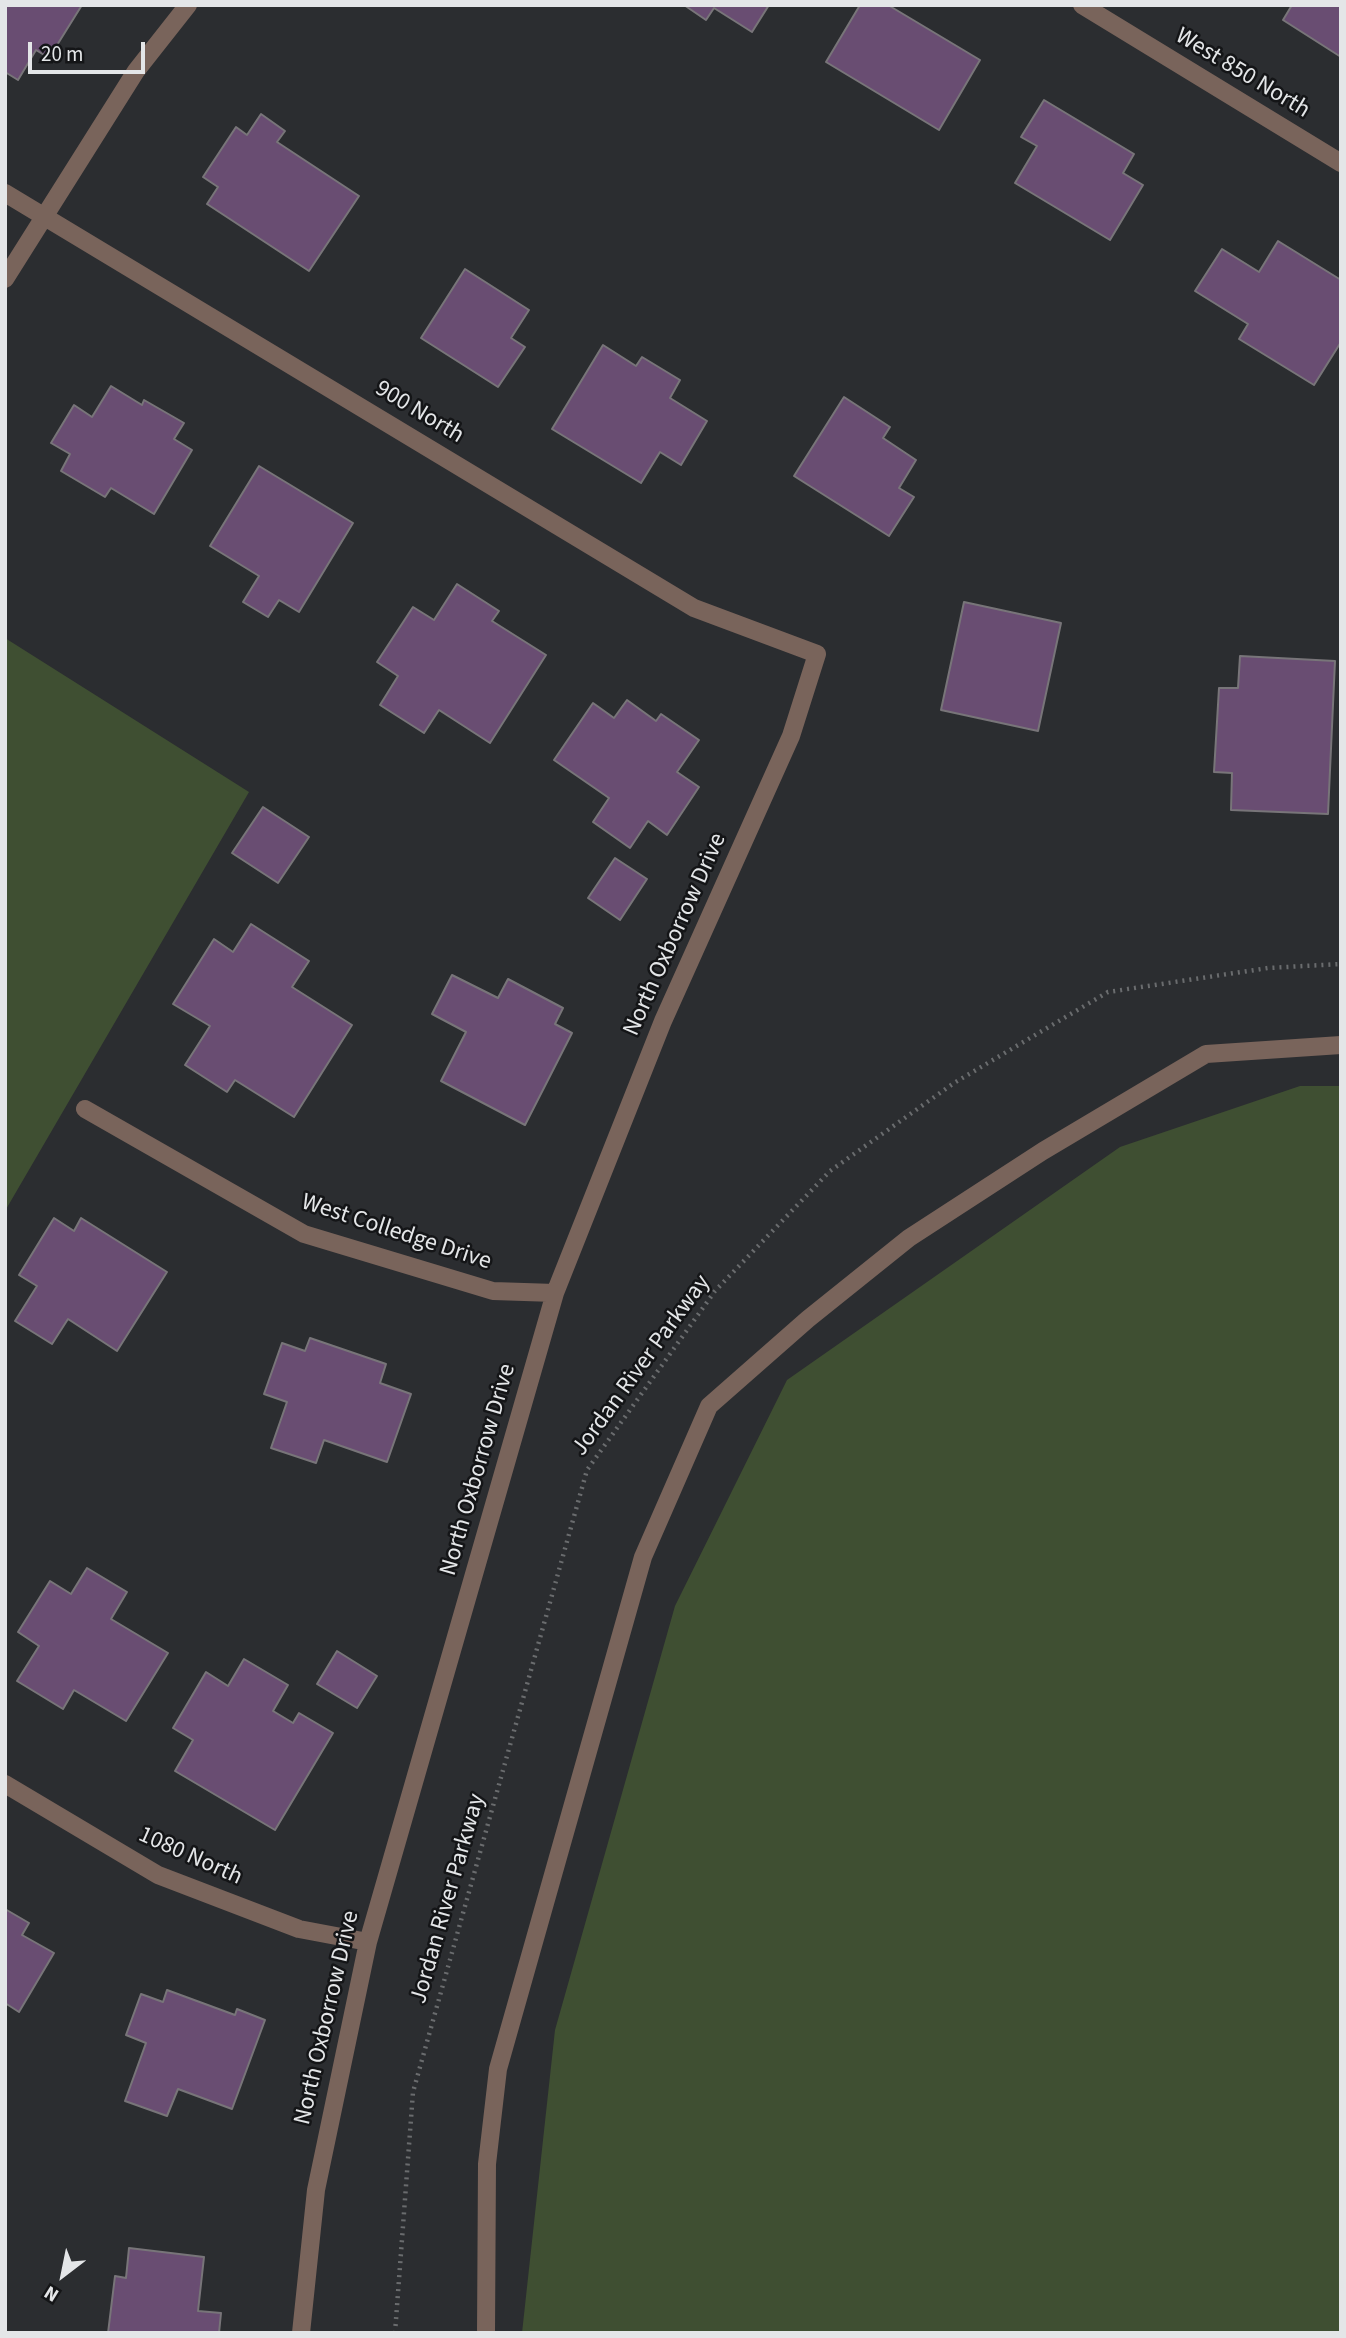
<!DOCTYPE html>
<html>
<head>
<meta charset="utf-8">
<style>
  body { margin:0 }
  #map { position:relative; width:1346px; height:2338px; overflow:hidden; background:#2b2d30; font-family:"Source Sans 3",sans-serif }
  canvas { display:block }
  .frame { position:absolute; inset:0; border:7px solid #e4e6e8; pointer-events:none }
  .north { position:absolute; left:28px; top:2240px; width:70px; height:70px; -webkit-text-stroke:5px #141517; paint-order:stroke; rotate:212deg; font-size:19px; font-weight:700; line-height:28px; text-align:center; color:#e4e6e8 }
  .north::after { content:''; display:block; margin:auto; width:24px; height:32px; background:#e4e6e8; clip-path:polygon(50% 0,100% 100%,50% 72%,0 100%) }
  .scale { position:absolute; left:28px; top:42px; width:117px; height:32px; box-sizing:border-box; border:4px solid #e4e6e8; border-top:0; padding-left:9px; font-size:21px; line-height:24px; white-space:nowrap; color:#e4e6e8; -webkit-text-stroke:5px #141517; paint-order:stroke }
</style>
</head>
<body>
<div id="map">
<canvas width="1346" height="2338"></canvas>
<div class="frame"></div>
<div class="north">N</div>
<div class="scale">20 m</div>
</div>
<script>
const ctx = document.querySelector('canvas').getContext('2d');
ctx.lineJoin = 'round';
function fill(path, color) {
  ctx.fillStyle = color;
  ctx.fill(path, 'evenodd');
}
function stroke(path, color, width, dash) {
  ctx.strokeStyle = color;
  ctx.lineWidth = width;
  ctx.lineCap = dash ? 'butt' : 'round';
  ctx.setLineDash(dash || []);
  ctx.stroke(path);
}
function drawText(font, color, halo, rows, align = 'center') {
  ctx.font = font + ' "Source Sans 3",sans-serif';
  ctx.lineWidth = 5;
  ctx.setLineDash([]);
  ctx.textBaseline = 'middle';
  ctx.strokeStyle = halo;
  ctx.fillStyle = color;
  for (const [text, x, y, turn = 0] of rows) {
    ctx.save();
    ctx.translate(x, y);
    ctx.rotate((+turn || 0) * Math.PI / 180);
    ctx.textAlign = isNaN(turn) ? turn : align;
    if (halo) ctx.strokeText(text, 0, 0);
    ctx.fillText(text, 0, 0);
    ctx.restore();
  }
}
const green = new Path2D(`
  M5 638 249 792 5 1211Z
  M1300 1086H1341V2333H522L555 2030 675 1606 787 1380 1120 1147Z`);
const building = new Path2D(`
  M5 5H82L49 58 36 50 18 80 5 72Z
  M684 5H769L752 32 714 8 706 20Z
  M860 5H888L980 60 939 130 826 62Z
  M1292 5H1341V57L1283 20Z
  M1044 100 1134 154 1123 173 1143 185 1110 240 1015 183 1037 146 1021 137Z
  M261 114 285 131 277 142 359 196 309 271 207 204 218 187 203 177 236 127 247 135Z
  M1278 241 1341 280V342L1314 385 1239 339 1248 324 1195 291 1222 249 1259 272Z
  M465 269 529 310 511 338 525 347 498 387 421 338Z
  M603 345 636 366 642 357 680 380 670 398 707 421 681 465 660 452 641 483 552 429Z
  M111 386 142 405 144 400 184 423 174 439 192 450 154 514 111 488 105 497 61 471 70 454 51 443 74 405 92 417Z
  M844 397 890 427 883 438 916 460 899 488 914 497 889 536 794 476Z
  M259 466 353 523 299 612 279 600 268 617 243 602 259 576 210 546Z
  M457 584 499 611 492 621 546 655 490 743 439 710 424 733 380 705 398 676 377 662 413 607 434 620Z
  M964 602 1061 623 1038 731 941 710Z
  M1240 656 1335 661 1328 814 1231 810 1232 773 1214 772 1219 688H1238Z
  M627 700 656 721 661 714 699 740 677 772 699 787 667 835 648 821 630 848 593 822 609 798 554 760 593 703 614 718Z
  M263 807 309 837 278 883 232 853Z
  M615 858 647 879 620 920 588 898Z
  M251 924 309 961 292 987 352 1025 294 1117 235 1080 227 1092 185 1065 210 1026 173 1004 214 939 233 952Z
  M452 975 498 998 508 979 563 1008 555 1024 572 1033 525 1125 441 1081 466 1032 432 1014Z
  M54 1218 74 1231 81 1218 167 1272 117 1351 68 1319 52 1344 15 1321 37 1286 19 1275Z
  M310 1338 386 1364 380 1383 411 1394 387 1462 324 1440 316 1463 271 1448 287 1402 264 1394 282 1343 305 1351Z
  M87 1568 127 1592 111 1619 168 1653 126 1721 74 1690 63 1709 17 1681 39 1646 18 1632 50 1581 71 1594Z
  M337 1651 377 1676 357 1708 317 1684Z
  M244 1659 288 1685 273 1711 293 1723 299 1713 333 1733 275 1830 175 1771 193 1740 173 1728 206 1672 228 1686Z
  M5 1909 29 1923 22 1935 54 1953 19 2012 5 2003Z
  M167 1990 235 2015 237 2009 265 2020 232 2109 178 2089 167 2116 125 2101 146 2043 126 2035 141 1994 163 2002Z
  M129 2248 204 2257 198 2311 221 2313 219 2333H108L115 2276 126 2278Z`);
const path = new Path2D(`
  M395 2333 413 2092 587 1470 715 1291 830 1171 954 1083 1108 992 1268 968 1341 964`);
const service = new Path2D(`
  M486 2333 487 2164 498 2069 643 1557 709 1406 808 1319 909 1238 1043 1151 1206 1054 1341 1045`);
const minor = new Path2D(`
  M1082 5 1341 163
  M5 193 694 608 817 654 791 736 663 1021 555 1293 368 1942 316 2190 301 2333
  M5 279 136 71 188 5
  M85 1109 304 1234 493 1291 555 1293
  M5 1784 158 1875 299 1929 368 1942`);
const streetNames = [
  ["West 850 North",1242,74,31],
  ["900 North",419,413,31],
  ["North Oxborrow Drive",676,935,-66],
  ["West Colledge Drive",396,1233,18],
  ["Jordan River Parkway",642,1366,-54],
  ["North Oxborrow Drive",479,1470,-74],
  ["1080 North",190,1857,24],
  ["Jordan River Parkway",449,1899,-74],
  ["North Oxborrow Drive",328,2018,-77]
];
fill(green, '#3f4f32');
fill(building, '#694d72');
stroke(building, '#787579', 2);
stroke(path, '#6a6c6e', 4.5, [2, 5]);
stroke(service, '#79645b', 18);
stroke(minor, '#79645b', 18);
drawText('24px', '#e4e6e8', '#141517', streetNames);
</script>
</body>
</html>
